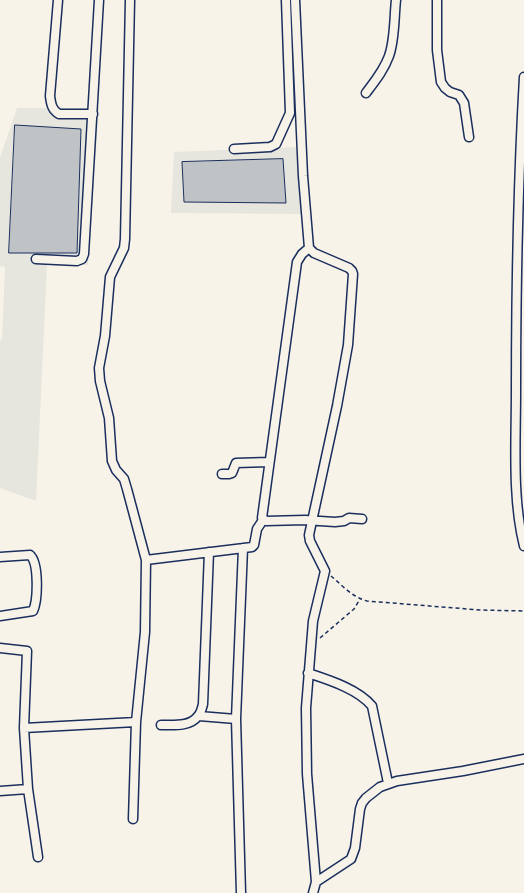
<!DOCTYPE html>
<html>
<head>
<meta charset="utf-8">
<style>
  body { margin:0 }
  canvas { display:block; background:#f7f3e8 }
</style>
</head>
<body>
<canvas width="524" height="893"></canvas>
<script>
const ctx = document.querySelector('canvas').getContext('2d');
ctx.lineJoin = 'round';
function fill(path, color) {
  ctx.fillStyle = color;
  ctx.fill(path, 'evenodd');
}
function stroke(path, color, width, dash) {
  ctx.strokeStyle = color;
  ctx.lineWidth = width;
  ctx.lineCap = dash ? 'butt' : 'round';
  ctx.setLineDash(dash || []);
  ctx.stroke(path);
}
const built = new Path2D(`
  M17 108H99L88 265H47L36 501 0 488V339L2 340 5 267 0 266V158Z
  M297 147 303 214 171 213 174 152Z`);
const building = new Path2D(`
  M15 125 81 129 77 253H9Z
  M283 159 286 203 184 202 182 162Z`);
const path = new Path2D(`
  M331 576C342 585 352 597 367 601L480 610 524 611
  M320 638 354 609 360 599`);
const minor = new Path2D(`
  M58 0 50 96C51 104 52 110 59 114H93
  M130 0 125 239 124 248 110 277 105 336 99 368 100 381 109 418 112 461 116 470 124 479 127 489 146 560 145 632 136 722 133 819
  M295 0 303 176 309 248 314 253 349 268 352 271 353 274 348 345 337 406 309 535 310 541 325 571 313 621 306 708 307 774 316 882 313 893
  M437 0V50L441 82 445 88 450 92 459 95 464 103 469 137
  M524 77C518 182 516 287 516 392 516 442 512 498 524 546
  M366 93C375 81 384 70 389 56 395 39 394 18 396 0
  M234 149 270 147 276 144 290 113 286 0
  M309 248 302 254 297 262 262 518 266 521 305 520 335 522 344 521 349 518 362 519
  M36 259 77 261 82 259 84 254 99 0
  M222 474H229L232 473 236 463 269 462
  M0 557 30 555C39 563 38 600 33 611L0 616
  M146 560 252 547 254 545 257 529 263 520
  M0 648 27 651 24 728 28 789 38 857
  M308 673C329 680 358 689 372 706L388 783
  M199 716 236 719
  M161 725C173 725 190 727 198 716 201 713 202 708 203 704L209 552
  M24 728 136 722
  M0 791 28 789
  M316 882 351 859 355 848 360 809 362 803 366 798 380 787 397 781 463 771 524 759
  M241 893 236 719 243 548`);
fill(built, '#e6e5de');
fill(building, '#c0c3c5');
stroke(building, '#1b2f5e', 1);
stroke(minor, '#1b2f5e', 11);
stroke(path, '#1b2f5e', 1.5, [4, 3]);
stroke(minor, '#f7f3e8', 8);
</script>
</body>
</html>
